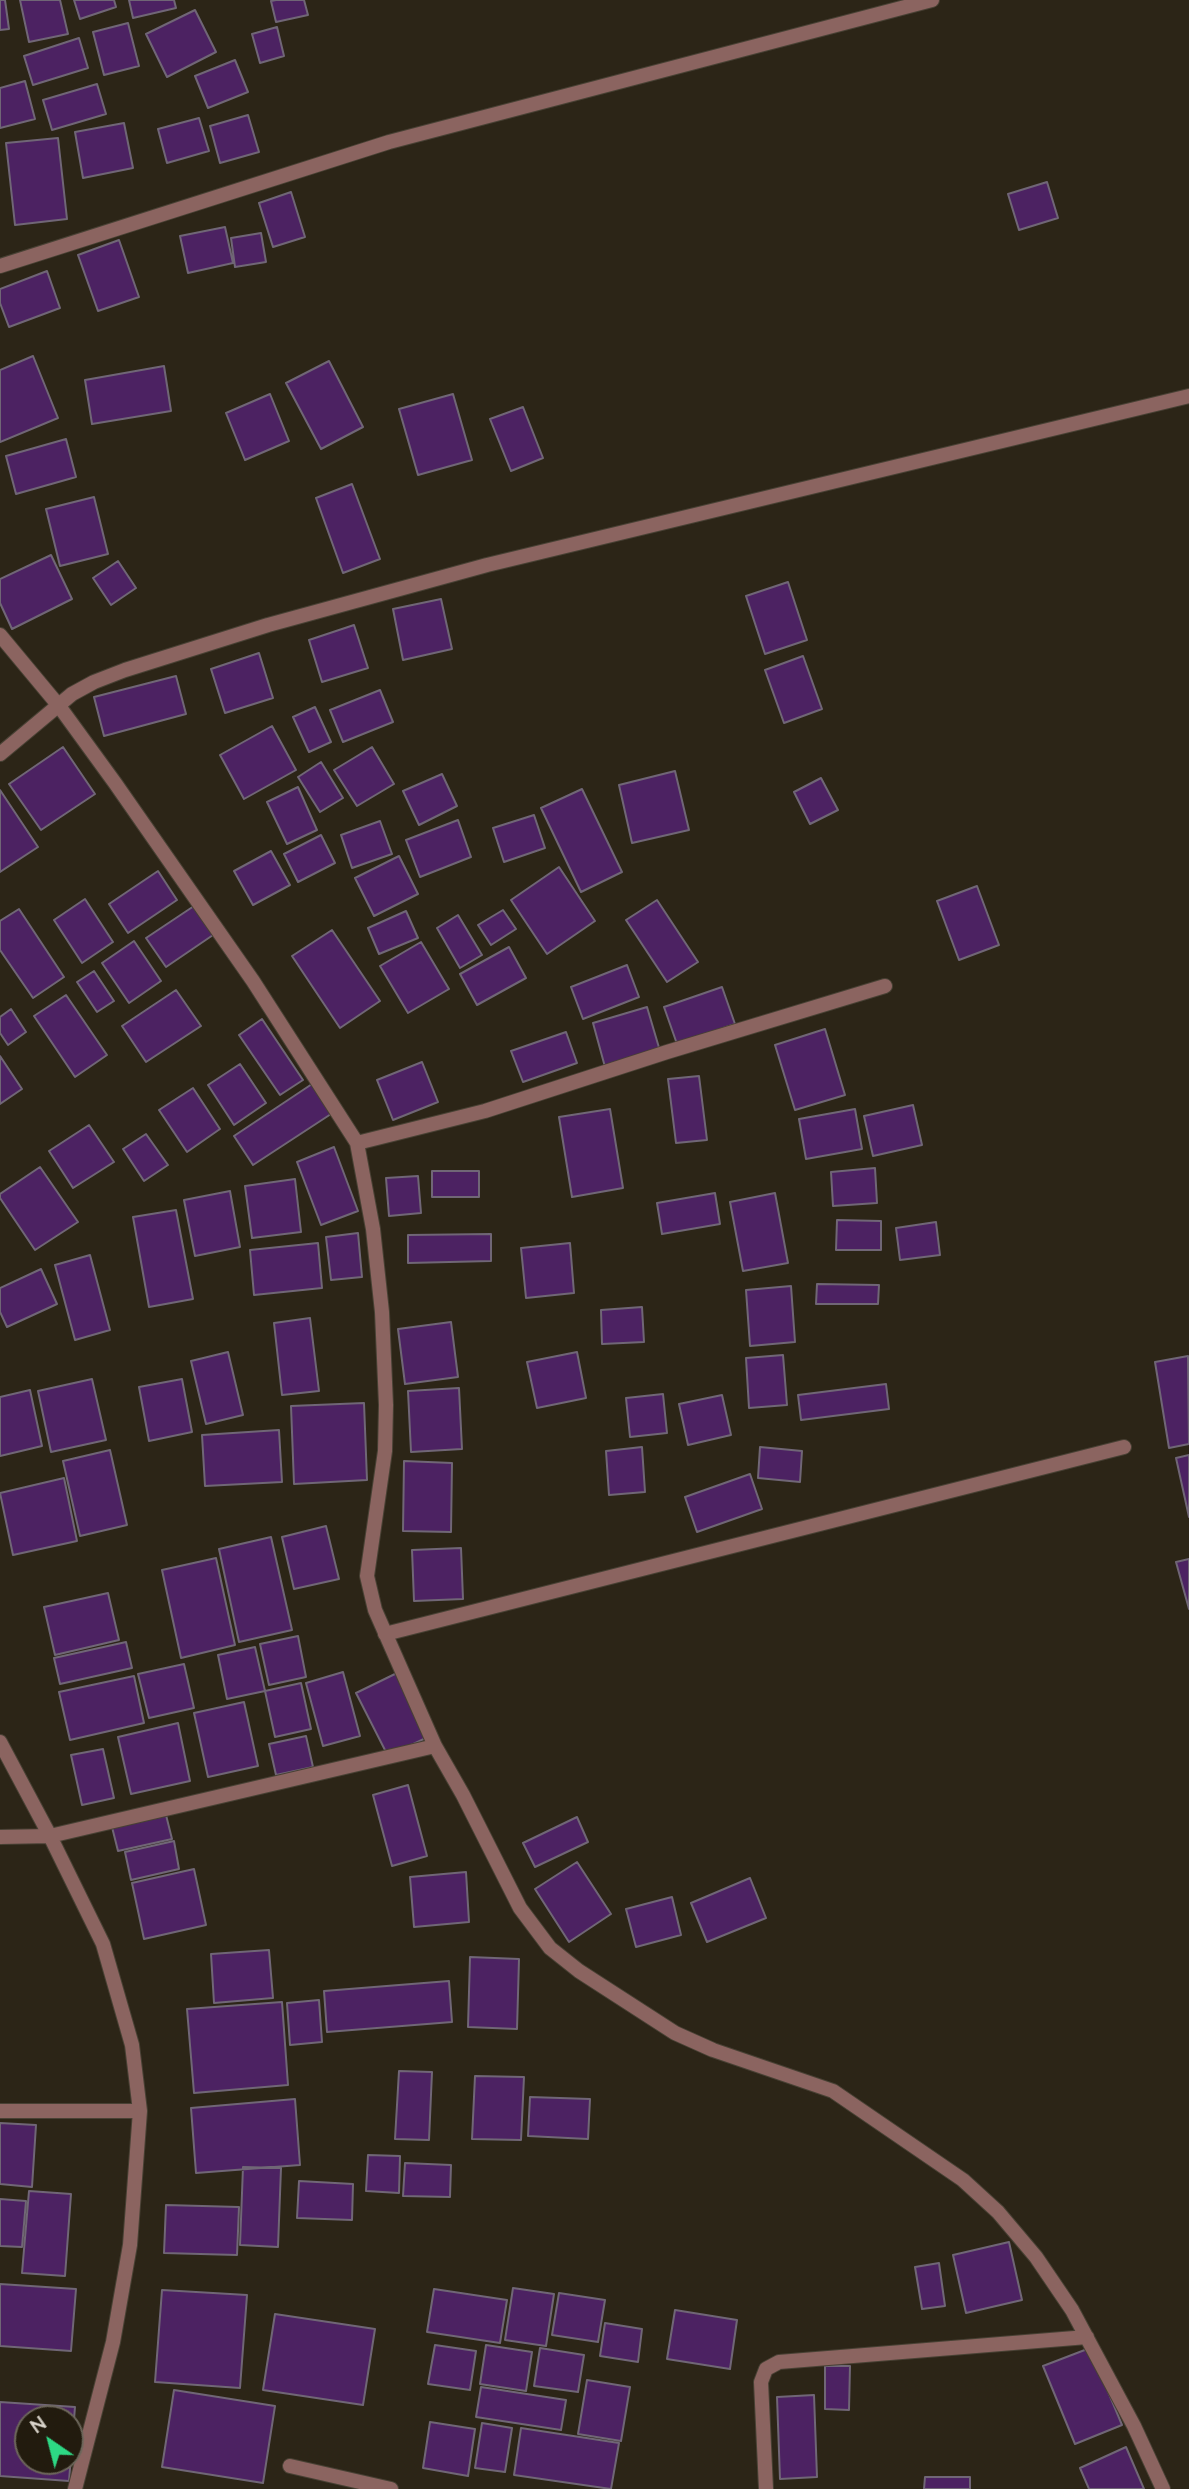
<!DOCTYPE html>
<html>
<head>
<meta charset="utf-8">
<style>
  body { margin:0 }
  #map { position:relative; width:1189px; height:2489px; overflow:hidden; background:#2c2517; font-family:Mulish,sans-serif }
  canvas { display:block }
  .north { position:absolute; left:14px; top:2405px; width:70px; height:70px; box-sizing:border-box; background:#221b0e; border:2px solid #6c665a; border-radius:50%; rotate:325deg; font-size:19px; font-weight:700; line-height:28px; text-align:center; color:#dbd6cd }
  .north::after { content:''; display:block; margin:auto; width:24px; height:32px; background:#2dd884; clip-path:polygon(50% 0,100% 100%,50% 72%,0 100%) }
</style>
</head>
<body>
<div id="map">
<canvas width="1189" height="2489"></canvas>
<div class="north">N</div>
</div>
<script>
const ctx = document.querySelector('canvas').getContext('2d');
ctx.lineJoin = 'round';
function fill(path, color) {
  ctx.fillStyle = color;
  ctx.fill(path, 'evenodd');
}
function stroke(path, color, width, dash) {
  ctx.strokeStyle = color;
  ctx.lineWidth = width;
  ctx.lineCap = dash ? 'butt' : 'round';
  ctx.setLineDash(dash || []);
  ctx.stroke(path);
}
const building = new Path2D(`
  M0 0H5L9 29 0 30Z
  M20 0H60L68 34 29 42Z
  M74 0H114L116 7 80 19Z
  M129 0H174L176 8 133 18Z
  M276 0H304L308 15 276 22 271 1Z
  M195 10 216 52 167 77 146 34Z
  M128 23 139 66 104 75 93 32Z
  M277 27 284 56 260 63 252 34Z
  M79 38 88 68 33 85 24 56Z
  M235 60 248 92 208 108 195 76Z
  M25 81 35 119 0 128V88Z
  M97 84 106 114 52 130 43 100Z
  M248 115 259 152 220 163 210 126Z
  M199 118 209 151 167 163 158 129Z
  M124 123 133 168 83 178 75 132Z
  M58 138 67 219 15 225 6 143Z
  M1047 182 1058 218 1019 230 1008 194Z
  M291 192 305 237 273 247 259 203Z
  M225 227 233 263 188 273 180 236Z
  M261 233 266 262 235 267 231 238Z
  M119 240 139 297 98 311 78 255Z
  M47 271 60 308 9 327 0 303V289Z
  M33 356 58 418 0 442V370Z
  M329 361 363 427 321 449 286 383Z
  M164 366 171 411 92 424 85 380Z
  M270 394 289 441 245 460 226 413Z
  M453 394 472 460 418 475 399 409Z
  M523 407 543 458 511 471 490 419Z
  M66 439 76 477 16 494 6 456Z
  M352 484 380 559 343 573 316 498Z
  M94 497 108 554 60 566 46 509Z
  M51 555 72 599 12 629 0 603V579Z
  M118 561 136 588 111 605 93 578Z
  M788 582 807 640 765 654 746 596Z
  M441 599 452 649 403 660 393 609Z
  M354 625 368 668 322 682 309 640Z
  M259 653 273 698 225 713 211 669Z
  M803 656 822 709 784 723 765 670Z
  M176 676 186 714 104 736 94 697Z
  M380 690 393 722 343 742 330 710Z
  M315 707 331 742 309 752 293 717Z
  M272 726 296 770 244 799 220 755Z
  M63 747 95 794 41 830 9 784Z
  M372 747 394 784 357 806 334 770Z
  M321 762 343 798 320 812 298 777Z
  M675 771 689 830 632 843 619 785Z
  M442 774 457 806 419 825 403 791Z
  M821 778 838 810 810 824 794 792Z
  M298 787 317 830 287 844 267 802Z
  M582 789 622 872 581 892 541 808Z
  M0 790 38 847 0 872Z
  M534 815 545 848 504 862 493 828Z
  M458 820 471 857 420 877 406 840Z
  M380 821 392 854 352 868 341 835Z
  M321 835 335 863 298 882 284 854Z
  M271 851 290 885 253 905 234 871Z
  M399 856 418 894 374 916 355 878Z
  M559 867 595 921 547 954 511 900Z
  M158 871 177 900 128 933 109 904Z
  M977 886 999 945 959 960 937 901Z
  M85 899 113 942 82 963 54 920Z
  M657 900 698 962 667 982 626 920Z
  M197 904 216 933 166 967 146 938Z
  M19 909 64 977 33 998 0 950V921Z
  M503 910 516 929 491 945 478 925Z
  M406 911 418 938 379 954 368 928Z
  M458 915 482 955 460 968 437 928Z
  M332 930 380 1001 340 1028 292 956Z
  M134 941 161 981 129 1003 102 963Z
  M421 942 449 989 408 1013 380 966Z
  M509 947 526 978 477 1005 460 974Z
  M627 965 639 997 583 1019 571 987Z
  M94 971 114 1001 97 1012 77 982Z
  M722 987 735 1024 677 1044 664 1007Z
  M176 990 201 1026 146 1062 122 1026Z
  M66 995 107 1055 75 1077 34 1016Z
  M647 1007 660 1051 605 1067 593 1023Z
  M11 1009 26 1032 8 1045 0 1033V1017Z
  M262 1019 303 1080 280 1095 239 1035Z
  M825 1029 845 1095 795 1110 775 1045Z
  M566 1032 577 1063 523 1082 511 1051Z
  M0 1056 22 1089 0 1104Z
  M422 1062 438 1102 393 1120 377 1080Z
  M240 1064 266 1103 234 1125 208 1085Z
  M699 1076 707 1140 676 1143 668 1079Z
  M312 1084 331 1114 253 1165 234 1136Z
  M193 1088 220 1129 187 1152 159 1110Z
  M913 1105 922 1145 873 1156 864 1116Z
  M610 1109 623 1188 572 1197 559 1117Z
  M855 1109 862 1149 806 1159 799 1119Z
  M89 1125 114 1162 73 1188 49 1151Z
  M146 1134 168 1165 144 1181 123 1149Z
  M334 1147 358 1211 321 1225 297 1162Z
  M40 1167 78 1222 35 1250 0 1198V1194Z
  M875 1168 877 1203 833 1206 831 1172Z
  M432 1171H479V1197H432Z
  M418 1176 421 1213 389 1216 386 1178Z
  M295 1179 301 1232 252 1238 245 1186Z
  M230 1191 240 1247 195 1256 184 1200Z
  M715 1193 720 1224 662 1234 657 1203Z
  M775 1193 788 1263 743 1271 730 1202Z
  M176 1210 193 1299 149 1307 133 1217Z
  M837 1220 881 1221V1250H836Z
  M936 1222 940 1255 900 1260 896 1228Z
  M358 1233 362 1277 331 1280 326 1237Z
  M491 1234V1261L408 1263V1235Z
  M318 1243 322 1288 254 1295 250 1250Z
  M570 1243 574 1293 526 1298 521 1248Z
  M90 1255 110 1330 75 1340 55 1265Z
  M41 1269 57 1304 7 1327 0 1312V1288Z
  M817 1284 879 1285 878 1304H816Z
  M791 1286 795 1342 750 1346 746 1290Z
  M642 1307 644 1342 602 1344 601 1310Z
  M310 1318 319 1391 282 1395 274 1323Z
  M451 1322 458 1377 405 1384 398 1329Z
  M228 1352 243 1415 206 1424 191 1361Z
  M577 1352 586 1398 537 1408 527 1362Z
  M783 1355 787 1405 749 1408 746 1358Z
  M1188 1356 1189 1444 1169 1448 1155 1362Z
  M92 1379 106 1440 51 1452 38 1391Z
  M182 1379 192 1432 149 1441 139 1387Z
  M886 1384 889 1409 801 1420 798 1395Z
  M459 1388 462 1449 411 1452 408 1391Z
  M30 1390 42 1446 0 1456V1397Z
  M663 1394 667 1433 630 1437 626 1398Z
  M722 1395 731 1435 688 1445 679 1404Z
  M364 1403 367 1480 294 1484 291 1406Z
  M279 1430 282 1482 205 1486 202 1435Z
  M642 1447 645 1492 609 1495 606 1451Z
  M760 1447 802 1451 800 1482 758 1478Z
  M110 1450 127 1525 80 1536 63 1461Z
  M1189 1455V1517L1176 1458Z
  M404 1461 452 1463 451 1532 403 1531Z
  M750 1474 762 1509 697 1532 685 1497Z
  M64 1478 77 1541 13 1555 0 1493Z
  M326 1526 339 1579 294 1589 282 1537Z
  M271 1537 292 1630 239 1642 219 1549Z
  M461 1548 463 1599 414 1601 412 1550Z
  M216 1558 235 1645 181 1658 162 1570Z
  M1189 1559V1609L1176 1562Z
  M108 1593 119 1640 55 1655 44 1607Z
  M298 1636 306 1677 269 1685 260 1644Z
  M126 1642 132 1668 60 1684 54 1658Z
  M255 1647 265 1691 227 1699 218 1655Z
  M184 1664 194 1708 149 1718 138 1674Z
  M343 1672 360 1736 323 1746 306 1683Z
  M397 1673 428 1737 388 1756 356 1693Z
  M134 1676 144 1723 70 1740 59 1692Z
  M301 1683 311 1729 275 1737 265 1691Z
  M244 1702 258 1766 208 1777 194 1713Z
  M178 1723 190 1781 131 1794 118 1737Z
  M306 1736 313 1767 276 1775 269 1744Z
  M103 1749 114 1798 82 1805 71 1755Z
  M408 1785 427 1856 392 1866 373 1795Z
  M166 1815 172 1839 118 1851 112 1827Z
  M577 1817 588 1842 535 1867 523 1843Z
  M174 1841 179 1869 131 1880 125 1852Z
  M577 1862 611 1914 569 1942 535 1889Z
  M194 1869 206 1925 144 1939 132 1883Z
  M466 1872 469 1922 414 1927 410 1877Z
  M750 1878 766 1918 707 1942 691 1903Z
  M672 1897 681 1935 636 1947 626 1909Z
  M269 1950 273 1998 214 2003 211 1954Z
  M470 1957 519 1959 517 2029 468 2027Z
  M449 1981 452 2022 327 2032 324 1991Z
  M319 2000 322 2042 290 2045 287 2003Z
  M282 2002 288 2085 194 2093 187 2009Z
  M399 2071 432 2072 429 2140 395 2139Z
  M475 2076 524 2077 521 2140 472 2139Z
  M530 2097 590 2099 588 2139 528 2136Z
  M295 2099 300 2165 196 2173 191 2108Z
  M0 2123 36 2125 32 2187 0 2184Z
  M368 2155 400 2156 399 2193 366 2191Z
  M405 2163 451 2165 450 2197 403 2196Z
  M243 2167 281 2168 278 2247 240 2245Z
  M299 2181 353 2184 352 2220 297 2218Z
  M29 2191 71 2194 65 2276 22 2273Z
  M0 2199 26 2201 22 2247 0 2246Z
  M166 2205 239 2207 237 2255 164 2253Z
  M1009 2242 1022 2300 966 2313 953 2255Z
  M939 2263 945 2306 922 2309 915 2267Z
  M0 2284 76 2289 71 2351 0 2346Z
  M513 2288 554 2294 546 2346 505 2340Z
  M434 2289 507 2300 500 2343 427 2332Z
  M162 2290 247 2295 240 2388 155 2382Z
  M559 2293 605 2300 598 2342 552 2335Z
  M675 2310 737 2320 730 2369 667 2359Z
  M275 2314 375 2329 363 2405 263 2390Z
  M605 2323 642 2329 638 2362 600 2356Z
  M435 2345 476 2351 470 2390 428 2384Z
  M486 2345 532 2352 526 2391 480 2384Z
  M540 2348 584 2355 578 2392 534 2386Z
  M1090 2348 1122 2425 1075 2444 1043 2366Z
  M825 2366H850L849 2410 825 2409Z
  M587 2380 630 2387 621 2441 578 2434Z
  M481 2387 566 2400 561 2430 476 2417Z
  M174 2390 275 2406 263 2483 162 2467Z
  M814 2395 817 2477 780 2479 777 2397Z
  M0 2402 75 2407 69 2481 0 2476ZM28 2419H70V2461H28Z
  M430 2422 475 2429 468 2476 423 2468Z
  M482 2423 512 2428 505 2472 475 2468Z
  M521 2428 619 2443 611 2489 514 2475Z
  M1126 2447 1144 2489H1089L1080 2468Z
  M925 2477H970V2489H924Z`);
const street = new Path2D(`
  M0 266 389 142 932 0
  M0 635 59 706 115 783 253 981 357 1143 373 1229 382 1312 386 1405 385 1451 367 1576 375 1610 435 1746 463 1795 520 1908 550 1948 579 1971 675 2033 713 2050 833 2091 963 2180 998 2212 1036 2257 1072 2310 1134 2426 1163 2489
  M0 754 72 694 94 682 125 670 268 625 487 565 1189 396
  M357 1143 485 1111 667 1052 885 986
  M385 1634 1124 1447
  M0 1742 50 1836 103 1944 132 2045 140 2111 130 2245 113 2342 75 2489
  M0 1837 50 1836 435 1746
  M0 2111H140
  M290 2466 391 2489
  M766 2489 761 2382 766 2369 779 2362 1087 2337`);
fill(building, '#4c2262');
stroke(building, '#706676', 2);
stroke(street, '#484134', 16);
stroke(street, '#8b6460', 14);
</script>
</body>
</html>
